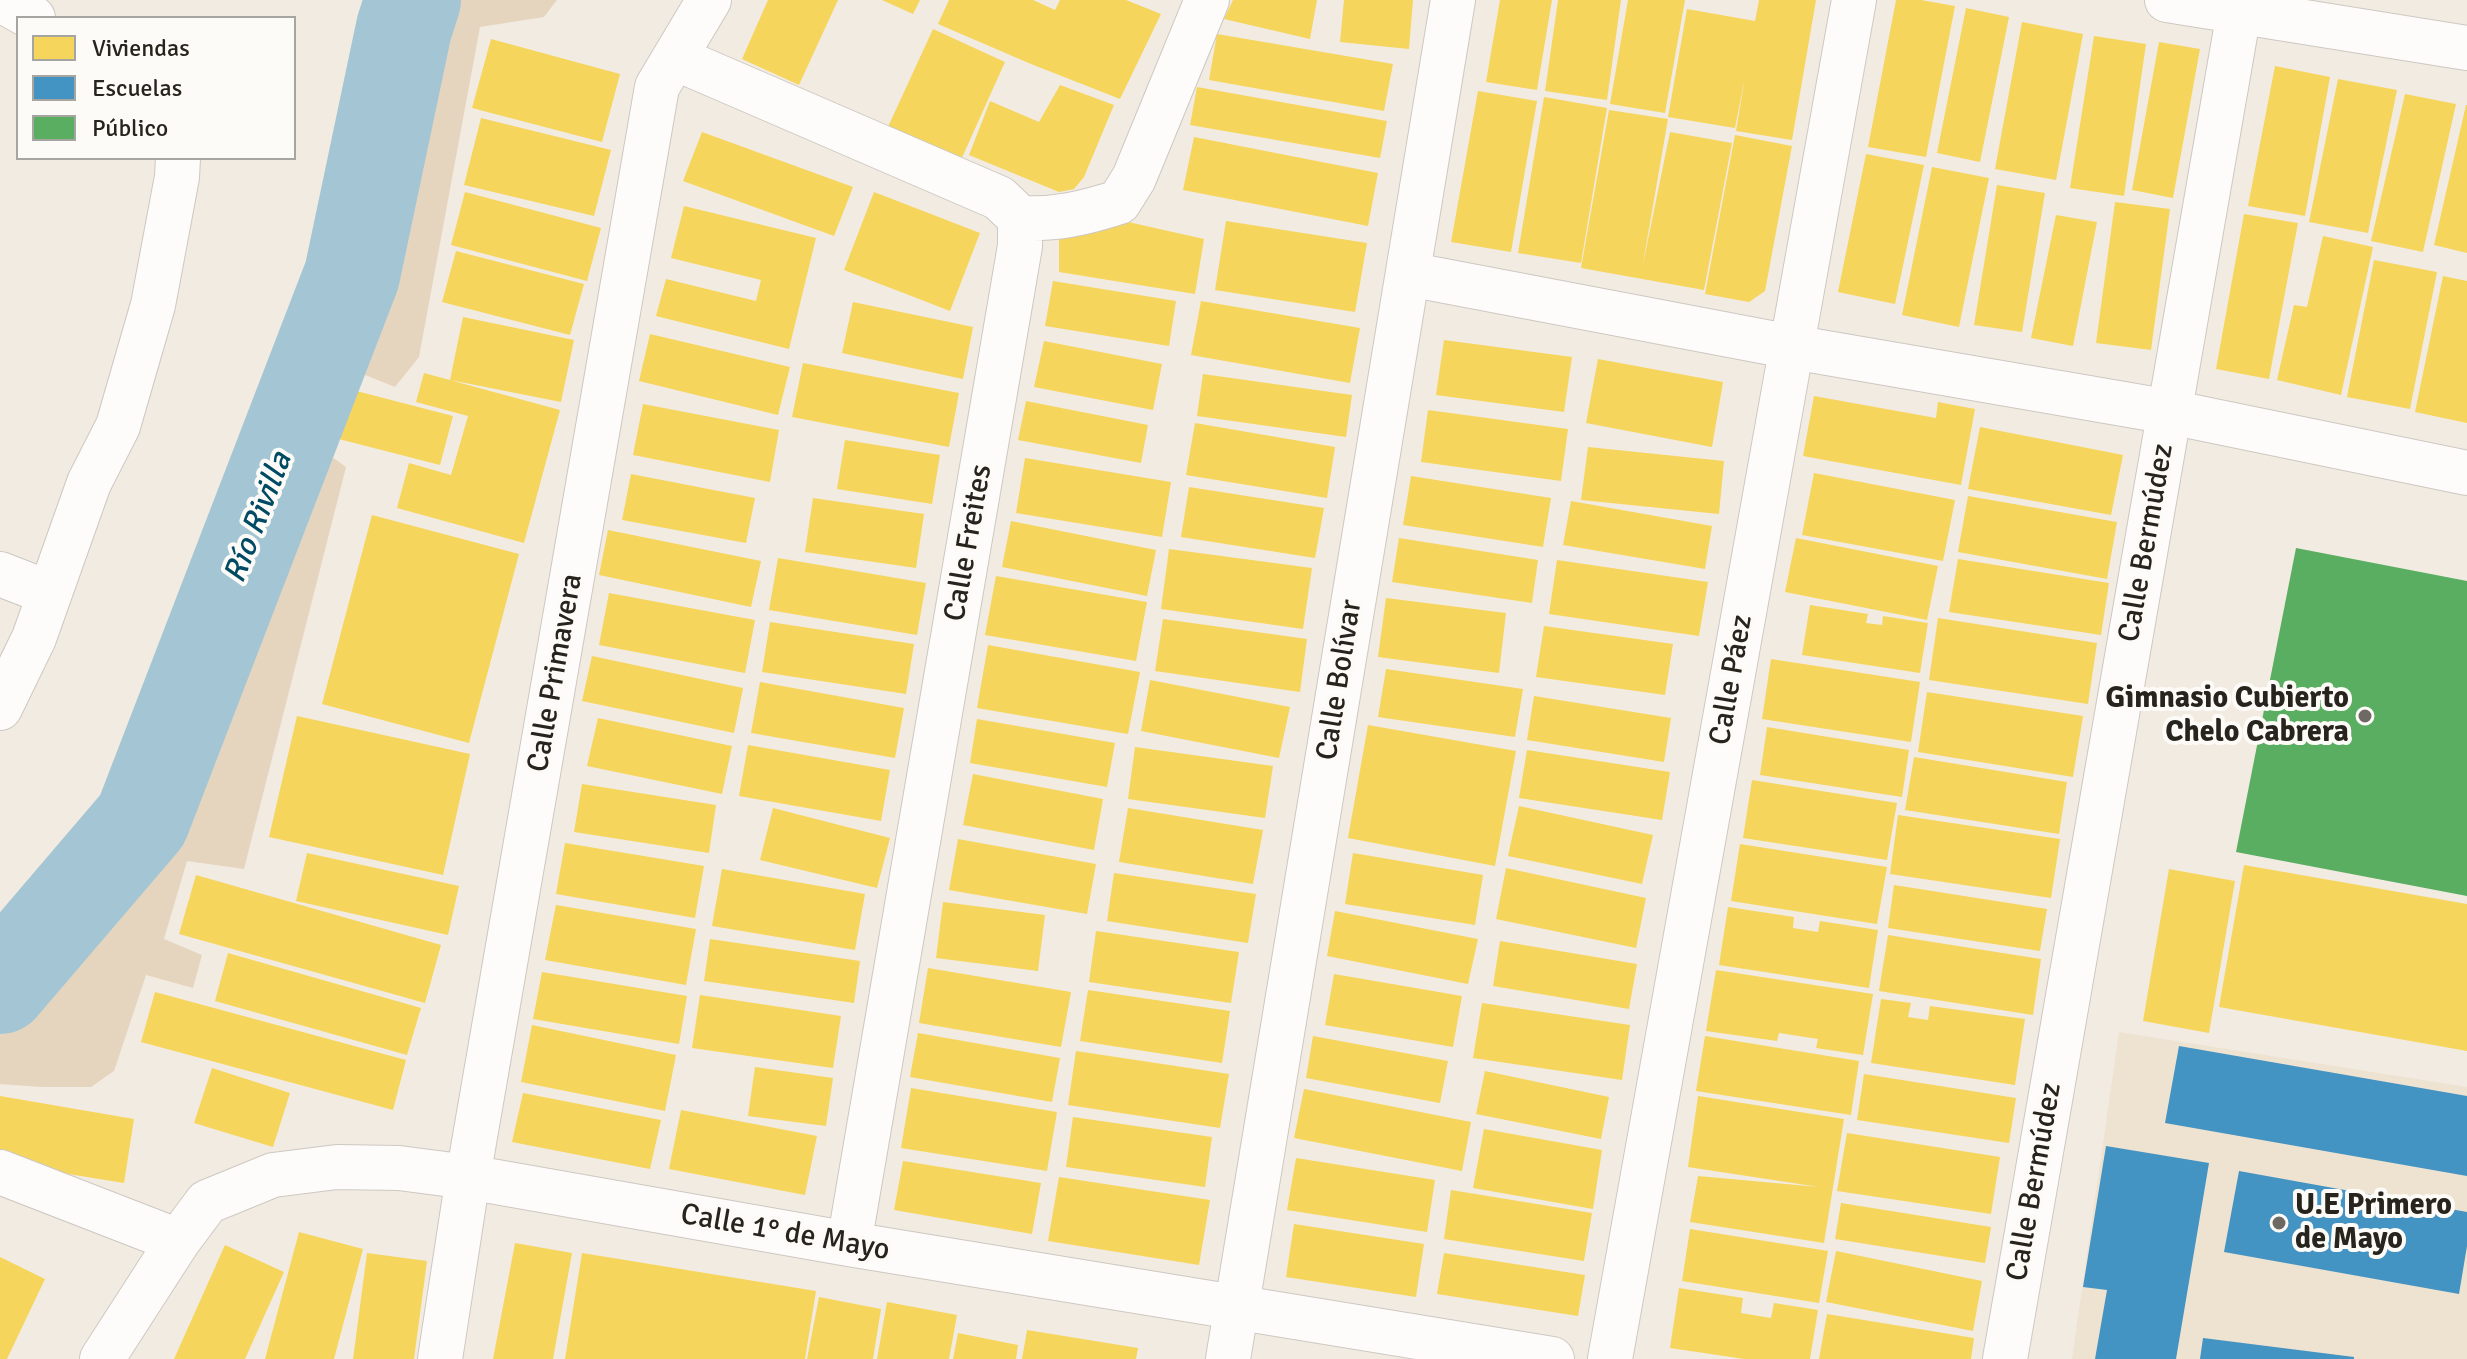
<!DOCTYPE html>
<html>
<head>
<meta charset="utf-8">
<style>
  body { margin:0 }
  #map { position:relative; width:2467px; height:1359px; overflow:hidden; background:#f2ebe2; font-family:Signika,sans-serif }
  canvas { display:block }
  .legend { position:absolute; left:16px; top:16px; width:280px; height:144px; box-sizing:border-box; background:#fdfbf8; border:2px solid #a7a5a0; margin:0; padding:10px 14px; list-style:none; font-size:24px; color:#27231d }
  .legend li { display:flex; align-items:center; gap:16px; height:40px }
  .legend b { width:40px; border:2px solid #a7a5a0 }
</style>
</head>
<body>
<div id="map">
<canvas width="2467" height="1359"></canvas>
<ul class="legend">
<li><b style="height:22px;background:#f6d55c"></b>Viviendas</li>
<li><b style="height:22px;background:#4393c3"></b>Escuelas</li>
<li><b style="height:22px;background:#5aae61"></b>Público</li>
</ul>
</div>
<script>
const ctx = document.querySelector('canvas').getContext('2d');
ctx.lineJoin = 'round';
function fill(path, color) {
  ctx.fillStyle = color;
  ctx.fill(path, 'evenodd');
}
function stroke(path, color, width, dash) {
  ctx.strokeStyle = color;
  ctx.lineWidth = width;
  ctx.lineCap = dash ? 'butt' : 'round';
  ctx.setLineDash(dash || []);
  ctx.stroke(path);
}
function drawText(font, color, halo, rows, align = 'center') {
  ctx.font = font + ' Signika,sans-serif';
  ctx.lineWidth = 8;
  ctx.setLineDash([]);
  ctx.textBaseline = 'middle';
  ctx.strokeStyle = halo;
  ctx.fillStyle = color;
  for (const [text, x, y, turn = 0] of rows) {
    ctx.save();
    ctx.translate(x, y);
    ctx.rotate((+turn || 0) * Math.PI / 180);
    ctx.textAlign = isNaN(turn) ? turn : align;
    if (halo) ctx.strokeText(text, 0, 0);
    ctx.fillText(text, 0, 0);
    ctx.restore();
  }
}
const built = new Path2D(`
  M2119 1032 2467 1087V1359H2072Z`);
const green = new Path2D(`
  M435 0H557L544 17 480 27 419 357 395 387 340 365 317 446 346 467 244 869 187 861 164 939 202 955 193 988 146 975 114 1071 91 1087H41L0 1084V1007L157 821 369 279 426 27Z`);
const homes = new Path2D(`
  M768 0H838L799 85 742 59Z
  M882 0H920L913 14Z
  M949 0H1033L1055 10 1060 0H1126L1161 14 1120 99 1031 64 938 24Z
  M1233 0H1317L1310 39 1224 19Z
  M1344 0H1413L1409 49 1340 42Z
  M1500 0H1552L1537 90 1486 82Z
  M1558 0H1621L1607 100 1545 91Z
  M1628 0H1685L1665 113 1610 104Z
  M1759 0H1816L1792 140 1736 131 1745 77 1735 128 1668 117 1687 9 1755 21Z
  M1896 0H1921L1955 6 1926 157 1868 147Z
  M1966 8 2009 17 1980 162 1937 153Z
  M2022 22 2083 34 2056 180 1995 169Z
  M933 29 1005 62 960 162 887 129Z
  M1217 34 1393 64 1384 111 1209 80Z
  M2094 36 2146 44 2124 196 2070 188Z
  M491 39 620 74 602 142 472 108Z
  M2159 42 2200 49 2173 198 2132 190Z
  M2275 66 2330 77 2305 216 2248 206Z
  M2338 79 2397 90 2368 233 2309 222Z
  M1060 85 1114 105 1084 177 1074 189 1059 192 969 155 990 101 1039 122Z
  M1197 87 1387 121 1380 158 1190 125Z
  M1478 91 1537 101 1511 252 1451 242Z
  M2405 94 2456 104 2423 252 2371 241Z
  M1544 97 1607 108 1581 263 1518 253Z
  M2466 105H2467V253L2434 245Z
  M1609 110 1668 119 1642 269 1670 132 1732 143 1704 290 1581 268Z
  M481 118 611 150 594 216 464 185Z
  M702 132 853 187 834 236 683 181Z
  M1735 135 1792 146 1765 291 1749 302 1705 294Z
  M1194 137 1378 173 1368 226 1183 190Z
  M1866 154 1924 165 1895 304 1838 292Z
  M1932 167 1989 178 1959 327 1902 315Z
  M1997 185 2045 193 2022 332 1974 325Z
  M465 192 601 228 587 281 451 245Z
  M874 192 980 233 950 311 844 270Z
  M2115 202 2170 209 2151 350 2096 343Z
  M684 206 816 238 789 349 656 316 666 279 756 301 761 280 671 258Z
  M2244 214 2298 223 2269 379 2216 369Z
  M2056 215 2097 222 2073 346 2031 338Z
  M1106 217 1204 239 1195 294 1059 272V235Z
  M1226 221 1367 243 1355 312 1215 290Z
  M2323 236 2373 247 2341 395 2277 380 2294 305 2307 307Z
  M456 251 584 284 570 335 442 302Z
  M2374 260 2437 272 2410 409 2347 397Z
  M2443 276 2467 281V423L2415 412Z
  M1053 281 1176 301 1169 346 1045 326Z
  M1201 301 1360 328 1350 383 1191 355Z
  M853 302 973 327 963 379 842 353Z
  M463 317 574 340 561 402 450 380Z
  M650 334 790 367 778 415 639 381Z
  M1444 340 1572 357 1564 412 1436 395Z
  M1044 341 1162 364 1153 410 1034 387Z
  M1598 359 1723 382 1712 447 1586 423Z
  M803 363 959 393 949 447 792 417Z
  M424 373 560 410 524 543 397 508 409 463 451 475 468 416 416 402Z
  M1203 374 1352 395 1346 437 1197 416Z
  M341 387 453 416 440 465 327 436Z
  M1814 396 1936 418 1938 402 1975 409 1961 485 1803 456Z
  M1026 401 1148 425 1141 463 1018 440Z
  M643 404 779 430 770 482 633 455Z
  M1428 410 1568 429 1561 481 1421 462Z
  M1195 423 1335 447 1327 498 1186 475Z
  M1980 427 2123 455 2111 515 1968 489Z
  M845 440 940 455 932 504 837 489Z
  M1588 447 1724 461 1719 514 1581 500Z
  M1025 458 1171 482 1162 537 1016 513Z
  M1814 473 1955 500 1943 561 1802 535Z
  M631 474 755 498 746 543 622 520Z
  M1411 476 1551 498 1543 547 1403 525Z
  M1189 487 1324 508 1315 558 1181 537Z
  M1968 496 2117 522 2107 579 1958 552Z
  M813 498 924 514 916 568 805 552Z
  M1571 501 1712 526 1705 569 1563 545Z
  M372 515 519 554 469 743 322 704Z
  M1011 521 1156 550 1147 596 1002 567Z
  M608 530 761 561 751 607 599 575Z
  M1399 538 1538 560 1532 603 1392 582Z
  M1796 538 1938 566 1927 620 1785 592Z
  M1169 549 1312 568 1303 629 1161 609Z
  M778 558 926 583 917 635 769 610Z
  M1958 559 2109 583 2101 635 1949 612Z
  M1557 560 1708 582 1699 636 1549 614Z
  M996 576 1147 602 1136 661 985 635Z
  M609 593 755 620 745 673 599 645Z
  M1386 598 1506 613 1499 673 1378 657Z
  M1810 605 1868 614 1866 623 1882 625 1883 616 1928 623 1920 673 1802 655Z
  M1938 618 2097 643 2088 704 1929 680Z
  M1163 619 1307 639 1300 692 1155 671Z
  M770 622 914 644 906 694 762 672Z
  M1544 626 1673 644 1665 695 1536 677Z
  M988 645 1140 672 1128 734 977 708Z
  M592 656 743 688 734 733 582 701Z
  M1771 659 1920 682 1911 742 1762 719Z
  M1386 669 1523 689 1515 737 1378 717Z
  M1150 680 1290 707 1279 758 1141 731Z
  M760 682 904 708 895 758 751 733Z
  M1927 692 2083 716 2073 777 1918 752Z
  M1534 696 1671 718 1664 762 1527 740Z
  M297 716 470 754 443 875 269 837Z
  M598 718 732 746 722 794 587 766Z
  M977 719 1115 743 1107 787 970 763Z
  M1368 725 1516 751 1495 866 1348 838Z
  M1767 727 1909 750 1902 797 1760 775Z
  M748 745 890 770 881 821 739 796Z
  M1135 747 1273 766 1265 818 1128 799Z
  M1527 750 1670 772 1662 820 1519 798Z
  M1914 757 2067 782 2059 834 1905 810Z
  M973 774 1103 799 1094 850 963 825Z
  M1752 780 1897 803 1887 860 1743 838Z
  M582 784 716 805 709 853 574 832Z
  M1519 806 1653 835 1642 884 1508 856Z
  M773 808 890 838 877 888 760 860Z
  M1128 808 1263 830 1253 884 1119 862Z
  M1898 815 2060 839 2051 898 1890 874Z
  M958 839 1096 864 1087 914 949 890Z
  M565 843 704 866 695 918 556 894Z
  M1740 844 1887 867 1877 924 1731 901Z
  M307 853 459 886 448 935 296 901Z
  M1353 853 1483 875 1475 925 1345 904Z
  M2244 865 2467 904V1051L2219 1007Z
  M1506 868 1646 898 1636 948 1496 919Z
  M722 869 865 894 855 950 712 926Z
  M2169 869 2235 881 2209 1033 2143 1021Z
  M1114 873 1256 894 1248 943 1107 921Z
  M196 875 441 945 425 1003 179 934Z
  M1894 885 2047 909 2040 951 1888 928Z
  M943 902 1045 915 1038 971 936 958Z
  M556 905 696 929 686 985 545 960Z
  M1728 907 1794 917 1793 928 1818 932 1820 921 1878 930 1869 988 1719 965Z
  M1335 911 1478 939 1468 984 1327 956Z
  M1096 931 1239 952 1231 1003 1089 982Z
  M1888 935 2041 959 2033 1015 1879 991Z
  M710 939 860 961 854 1003 704 981Z
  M1500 941 1637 964 1629 1009 1493 986Z
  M228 953 421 1008 407 1055 215 1001Z
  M928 968 1071 992 1061 1047 919 1023Z
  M1716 970 1873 994 1863 1055 1816 1048 1818 1039 1779 1033 1777 1041 1706 1031Z
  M542 972 687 996 679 1044 533 1019Z
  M1334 974 1462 996 1453 1047 1325 1025Z
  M1088 990 1230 1011 1222 1063 1080 1041Z
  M155 992 406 1060 393 1110 141 1042Z
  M700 995 841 1016 833 1068 692 1048Z
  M1881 999 1911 1003 1908 1017 1928 1020 1930 1006 2025 1019 2015 1085 1871 1063Z
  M1482 1003 1630 1025 1622 1080 1473 1058Z
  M532 1025 676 1055 665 1111 521 1082Z
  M918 1033 1060 1058 1052 1102 910 1077Z
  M1313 1036 1448 1061 1440 1103 1306 1078Z
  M1705 1036 1859 1061 1851 1115 1696 1091Z
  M1076 1051 1229 1074 1220 1128 1068 1105Z
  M755 1067 833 1078 826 1126 748 1116Z
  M212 1068 290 1093 273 1147 194 1123Z
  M1485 1071 1609 1097 1601 1139 1476 1114Z
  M1864 1074 2016 1098 2009 1143 1857 1120Z
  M911 1088 1057 1112 1047 1171 901 1148Z
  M1304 1089 1471 1122 1462 1171 1294 1138Z
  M523 1093 661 1120 650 1169 512 1142Z
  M0 1096 134 1119 124 1183 0 1163Z
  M1698 1096 1844 1119 1824 1243 1690 1222 1698 1176 1819 1187 1688 1167Z
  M681 1110 817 1136 805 1195 669 1169Z
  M1073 1117 1212 1137 1205 1187 1066 1167Z
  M1484 1129 1602 1150 1593 1209 1473 1188Z
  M1847 1133 2000 1157 1991 1214 1837 1191Z
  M1296 1158 1435 1180 1427 1232 1287 1210Z
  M903 1161 1041 1183 1032 1234 894 1210Z
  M1059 1177 1210 1200 1199 1265 1048 1241Z
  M1451 1190 1592 1213 1584 1261 1444 1239Z
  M1841 1203 1991 1227 1985 1263 1835 1239Z
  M1294 1224 1424 1244 1416 1297 1286 1277Z
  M1690 1229 1828 1251 1819 1303 1682 1281Z
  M299 1232 363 1249 334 1359H265Z
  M515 1243 572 1253 553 1359H493Z
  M225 1245 284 1272 245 1359H174Z
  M1836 1251 1982 1281 1973 1331 1826 1302Z
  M367 1253 427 1261 414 1359H353Z
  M582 1253 816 1291 805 1359H565Z
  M1444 1253 1585 1275 1578 1316 1437 1294Z
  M0 1257 45 1279 7 1359H0Z
  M1679 1288 1743 1298 1741 1313 1771 1318 1774 1303 1818 1310 1810 1359H1744L1670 1348Z
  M819 1297 881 1309 873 1359H807Z
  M887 1302 957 1315 949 1359H877Z
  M1827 1314 1974 1338 1971 1359H1819Z
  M1027 1330 1138 1348 1136 1359H1022Z
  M958 1333 1018 1345 1016 1359H953Z`);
const schools = new Path2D(`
  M2179 1046 2467 1096V1176L2165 1123Z
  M2106 1146 2209 1163 2176 1359H2095L2107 1290 2083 1287Z
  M2239 1171 2467 1212V1246L2459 1294 2224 1252Z
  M2203 1338 2354 1357V1359H2200Z`);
const public = new Path2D(`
  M2296 548 2467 581V896L2236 852Z`);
const river = new Path2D(`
  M0 986 142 820 352 275 404 28 413 0`);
const minor = new Path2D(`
  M1 0 33 18
  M2167 0 2467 48
  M675 58 999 198 1020 218V246L849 1244
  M1020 218C1056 220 1085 213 1119 202L1134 178 1207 0
  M1408 274 1792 347 2170 412 2467 473
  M0 574 49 593
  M0 708 34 638 89 483 118 426 153 305 177 177 178 158
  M0 1172 178 1241
  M102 1359 178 1241 207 1202 273 1175 337 1167 399 1168 468 1177 849 1244 1552 1359
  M440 1359 468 1177 657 87 709 0
  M1228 1359 1453 0
  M1610 1359 1854 0
  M2005 1359 2239 12`);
const markers = [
  [2365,716,8,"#6e6962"],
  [2279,1223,8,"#6e6962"]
];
const streetNames = [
  ["Calle Freites",969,543,-80],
  ["Calle Bermúdez",2147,543,-80],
  ["Calle Primavera",556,673,-80],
  ["Calle Bolívar",1340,680,-81],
  ["Calle Páez",1732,680,-80],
  ["Calle Bermúdez",2035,1182,-80],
  ["Calle 1° de Mayo",785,1233,10]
];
const poiNames = [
  ["Gimnasio Cubierto",2349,699],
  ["Chelo Cabrera",2349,733],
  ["U.E Primero",2295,1206,"left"],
  ["de Mayo",2295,1240,"left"]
];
const waterNames = [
  ["Río Rivilla",259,518,-69]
];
fill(built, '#eee2d1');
fill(green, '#e6d5be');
fill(homes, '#f6d55c');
fill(schools, '#4393c3');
fill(public, '#5aae61');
stroke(river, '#a4c6d4', 96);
stroke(minor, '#cdc8c1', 46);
stroke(minor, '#fdfcfb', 44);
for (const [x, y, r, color] of markers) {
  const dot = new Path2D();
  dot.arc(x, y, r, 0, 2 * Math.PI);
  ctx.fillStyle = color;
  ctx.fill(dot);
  stroke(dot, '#fdfbf8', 3);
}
drawText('30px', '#27231d', '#fdfbf8', streetNames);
drawText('bold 30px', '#27231d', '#fdfbf8', poiNames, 'right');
drawText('italic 32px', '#004a63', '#fdfbf8', waterNames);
</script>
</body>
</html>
